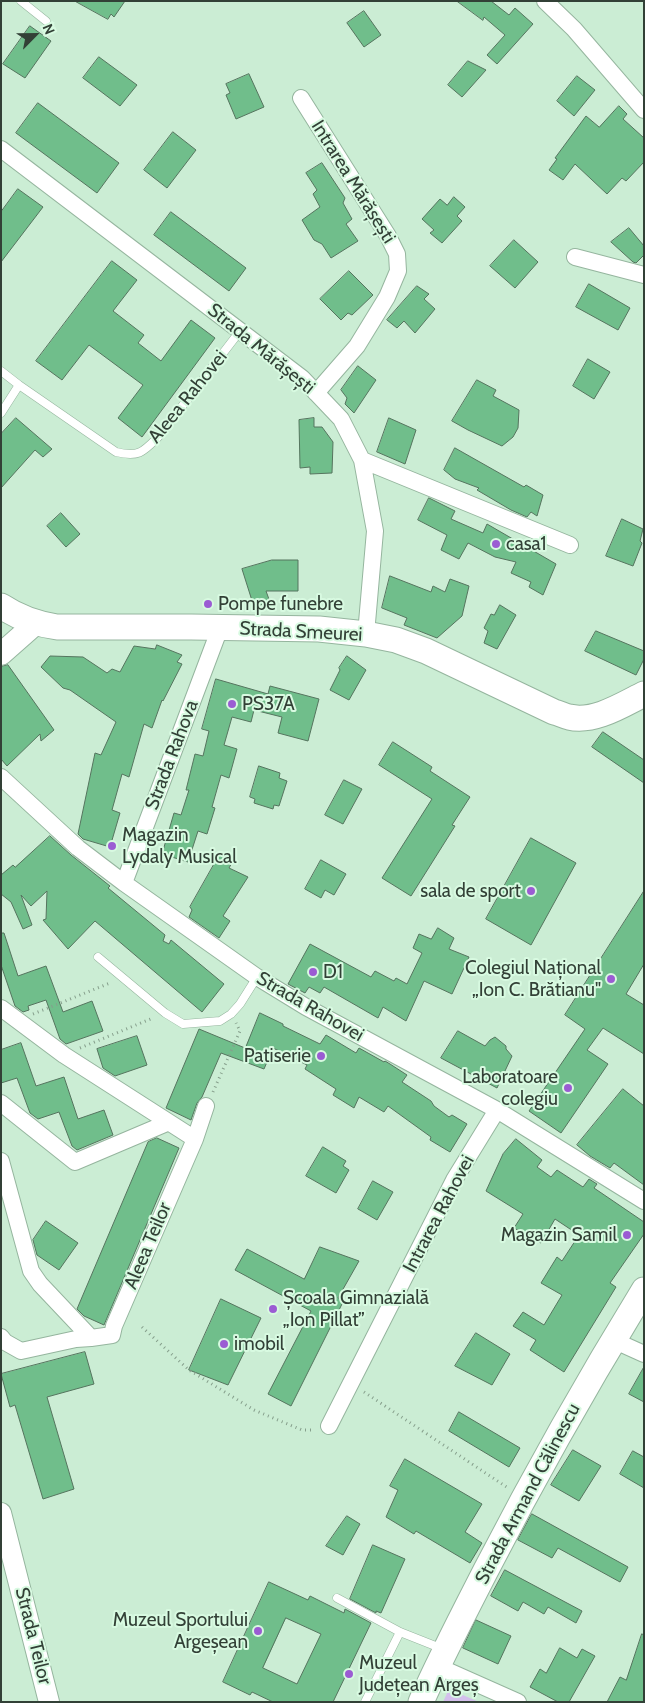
<!DOCTYPE html>
<html>
<head>
<meta charset="utf-8">
<style>
  body { margin:0 }
  #map { position:relative; width:645px; height:1703px; overflow:hidden; background:#cbedd4; font-family:Cabin,sans-serif }
  canvas { display:block }
  .frame { position:absolute; inset:0; border:2px solid #324036; pointer-events:none }
  .north { position:absolute; left:10px; top:10px; width:50px; height:50px; -webkit-text-stroke:4px #d8fae1; paint-order:stroke; rotate:67deg; font-size:14px; font-weight:700; line-height:20px; text-align:center; color:#324036 }
  .north::after { content:''; display:block; margin:auto; width:18px; height:22px; background:#324036; clip-path:polygon(50% 0,100% 100%,50% 72%,0 100%) }
</style>
</head>
<body>
<div id="map">
<canvas width="645" height="1703"></canvas>
<div class="frame"></div>
<div class="north">N</div>
</div>
<script>
const ctx = document.querySelector('canvas').getContext('2d');
ctx.lineJoin = 'round';
function fill(path, color) {
  ctx.fillStyle = color;
  ctx.fill(path, 'evenodd');
}
function stroke(path, color, width, dash) {
  ctx.strokeStyle = color;
  ctx.lineWidth = width;
  ctx.lineCap = dash ? 'butt' : 'round';
  ctx.setLineDash(dash || []);
  ctx.stroke(path);
}
function drawText(font, color, halo, rows, align = 'center') {
  ctx.font = font + ' Cabin,sans-serif';
  ctx.lineWidth = 4;
  ctx.setLineDash([]);
  ctx.textBaseline = 'middle';
  ctx.strokeStyle = halo;
  ctx.fillStyle = color;
  for (const [text, x, y, turn = 0] of rows) {
    ctx.save();
    ctx.translate(x, y);
    ctx.rotate((+turn || 0) * Math.PI / 180);
    ctx.textAlign = isNaN(turn) ? turn : align;
    if (halo) ctx.strokeText(text, 0, 0);
    ctx.fillText(text, 0, 0);
    ctx.restore();
  }
}
const green = new Path2D(`
  M449 1689 479 1702H443Z`);
const building = new Path2D(`
  M75 1H125L114 17 111 14 108 19Z
  M457 1H491L509 15 515 8 533 24 497 64 487 55 505 35 484 17 483 20Z
  M364 11 381 35 364 47 347 23Z
  M30 26 51 41 25 78 3 64Z
  M99 57 137 85 120 106 83 78Z
  M468 61 486 70 462 97 448 85Z
  M249 74 264 107 236 119 226 95 230 93 226 84Z
  M577 76 595 90 574 116 557 101Z
  M38 103 119 163 97 193 16 133Z
  M619 106 627 114 623 119 644 138V162L626 181 622 178 607 194 575 164 563 180 549 170 557 159 555 158 586 116 599 127Z
  M173 132 196 150 167 188 144 170Z
  M322 163 345 198 343 203 352 219 346 224 358 241 331 258 322 244 314 240 302 220 320 207 313 194 317 190 306 173Z
  M18 189 43 207 1 262V212Z
  M454 197 465 207 457 216 462 221 442 243 430 233 434 230 422 219 440 199 447 205Z
  M171 212 246 268 229 291 154 235Z
  M629 228 644 246V255L636 263 633 262 611 242Z
  M514 240 538 262 515 288 490 266Z
  M112 261 137 280 113 311 144 335 138 343 161 361 191 320 215 338 142 437 118 418 143 385 89 345 62 380 36 361Z
  M349 271 373 295 352 315 348 313 341 320 320 299Z
  M589 284 630 308 618 330 576 307Z
  M417 286 429 294 424 299 435 309 415 333 404 321 397 328 387 320Z
  M588 359 610 372 594 399 573 386Z
  M358 366 376 380 354 413 345 404 347 398 341 390Z
  M477 380 496 390 493 396 519 410 518 428 513 437 502 446 468 430 452 421Z
  M16 418 52 449 43 457 35 450 1 488V434Z
  M314 418V427H322L333 442 332 473 310 474V467L300 468 299 420Z
  M389 418 416 430 405 464 377 452Z
  M455 448 524 487 526 485 543 495 537 516 531 512 527 517 511 510 477 490 479 488 455 479 444 470Z
  M429 498 455 511 451 519 483 533 487 524 556 564 543 595 529 587 531 582 511 573 516 562 495 557 468 543 459 559 441 550 447 535 418 520Z
  M61 513 80 534 66 547 47 526Z
  M622 519 643 529 640 541 642 543 633 566 606 556Z
  M272 560H298V591H266L270 602 254 607 242 569Z
  M390 576 431 592 433 586 445 592 450 579 469 586 462 616 437 638 404 625 407 618 382 608Z
  M500 605 516 615 497 649 484 643 488 631 484 628 491 614 494 615Z
  M596 631 644 651V659L636 675 585 651Z
  M157 645 182 655 177 662 182 664 163 701 162 700 152 728 144 724 129 777 122 774 112 810 120 813 110 847 83 839 78 834 95 753 101 755 116 722 70 690 63 688 41 667 50 656 83 657 107 673 112 669 120 672 134 646 155 649Z
  M347 656 366 670 349 700 330 690 340 670 339 668Z
  M8 665 54 730 41 741 40 734 7 766 1 759V667Z
  M216 679 268 694 270 686 319 699 308 741 278 733 282 717 254 710 251 722 232 717 224 745 237 749 229 778 221 775 212 807 215 808 207 834 198 831 188 862 162 854 174 813 181 815 189 790H186L195 754 203 756 209 731 202 729Z
  M603 732 644 760V783L592 747Z
  M393 742 432 767 430 771 470 797 452 825 455 826 411 896 382 878 432 799 379 765Z
  M259 766 280 773 279 778 287 781 279 806 274 805 273 809 254 803 255 799 250 797Z
  M344 780 362 789 343 824 325 815Z
  M50 836 71 855 110 886 108 888 165 935 163 941 169 944 171 940 224 984 202 1012 95 921 68 949 43 920 46 919 47 891 31 906 21 895 32 925 23 929 11 902 1 894V875L13 865 15 867Z
  M531 838 576 863 531 945 486 919Z
  M220 854 234 859 229 868 248 877 223 916 230 921 219 938 189 917 192 910 190 907Z
  M321 860 346 874 334 895 325 890 321 898 305 889Z
  M644 891V964L626 994 644 1005V1054L603 1028 587 1050 608 1064 561 1133 529 1111 585 1029 565 1015Z
  M438 928 454 938 449 949 469 957 452 994 424 981 406 1021 383 1007 378 1018 324 987 320 993 309 987 305 993 288 984 310 944 371 977 375 971 394 981 396 978 407 984 422 953 413 948 419 934 431 939Z
  M1 933H4L18 976 46 966 63 1012 92 1001 103 1031 66 1044 60 1039 46 1000 28 1006 29 1010 23 1012 15 1006 1 965Z
  M260 1013 283 1024V1026L320 1044 326 1035 356 1053 359 1048 384 1062 385 1061 390 1064 407 1075 402 1082 431 1101 434 1106 449 1117 452 1115 467 1124 450 1152 430 1140 431 1137 388 1106 384 1112 359 1097 354 1108 333 1095 336 1089 305 1069 307 1065 273 1048 264 1069 221 1053 202 1097 197 1103 191 1120 166 1108 199 1029 245 1048Z
  M458 1031 485 1046 490 1040 495 1037 506 1046V1049L512 1056 497 1088 441 1058Z
  M137 1036 147 1065 115 1076 103 1068 97 1049Z
  M21 1043 36 1086 64 1077 78 1119 104 1110 113 1135 77 1150 72 1146 59 1112 38 1119 30 1113 17 1078 1 1083V1050Z
  M623 1089 644 1106V1185L614 1163 610 1168 590 1156 577 1145Z
  M157 1138 179 1148 104 1325 84 1316 77 1309 148 1142Z
  M516 1139 542 1160 537 1167 551 1177 557 1170 583 1187 589 1179 597 1184 594 1188 644 1222V1234L610 1283 616 1287 564 1372 530 1350 536 1340 513 1326 523 1312 544 1325 562 1295 541 1283 557 1257 562 1261 579 1235 555 1219 541 1243 514 1228 523 1214 486 1191 503 1154Z
  M323 1147 346 1161 343 1166 349 1170 336 1193 306 1176Z
  M373 1181 393 1192 377 1220 358 1209Z
  M46 1221 78 1243 59 1270 37 1255 33 1240Z
  M320 1247 359 1261 338 1298 344 1300 291 1406 268 1394 311 1311 235 1270 247 1249 304 1279Z
  M221 1299 261 1318 228 1385 189 1370Z
  M476 1333 510 1354 492 1385 455 1366Z
  M85 1352 94 1384 47 1397 74 1489 43 1499 15 1405 10 1407 1 1374Z
  M644 1367V1402L629 1394Z
  M459 1412 520 1448 509 1467 449 1431Z
  M573 1450 601 1466 579 1501 551 1485Z
  M633 1451 644 1457V1488L620 1474Z
  M405 1459 482 1504 465 1532 482 1543 470 1563 416 1531 414 1534 386 1517 398 1490 390 1486Z
  M532 1514 628 1567 620 1582 558 1548 552 1558 518 1540Z
  M347 1516 360 1524 343 1555 326 1546Z
  M373 1545 405 1559 381 1613 376 1611V1613L350 1599Z
  M505 1570 582 1611 576 1623 548 1607 544 1614 523 1602 518 1611 491 1596Z
  M269 1582 308 1600 310 1596 344 1613 345 1609 371 1623 333 1702H273L252 1692 250 1695 223 1682ZM286 1618 321 1634 297 1684 263 1668Z
  M476 1620 511 1636 498 1664 463 1648Z
  M642 1634 644 1635V1702H607L620 1677 626 1680Z
  M560 1648 577 1658 582 1649 595 1656 569 1702H558L530 1687 540 1669 546 1673Z`);
const path = new Path2D(`
  M33 1014 110 983
  M80 1048 153 1018
  M213 1092 240 1031 236 1023
  M142 1327 189 1370 254 1410 302 1430H314
  M364 1392 508 1488`);
const service = new Path2D(`
  M21 1 46 21
  M1 371 19 385 116 452C140 458 144 451 160 435L240 331
  M1 413 19 385
  M98 957 165 1013 183 1024 220 1021 231 1014 240 1004 257 977
  M337 1598 400 1632 443 1649
  M365 1702 400 1632`);
const minor = new Path2D(`
  M545 1 574 29 644 110
  M301 98 388 236 397 254 398 271 387 297 357 346 316 393
  M1 149 302 378 341 419 362 460 375 531 366 634
  M575 257 644 275
  M362 460 570 545
  M1 777 78 848 124 883 257 977 306 1007 497 1110 644 1201
  M124 883 220 628
  M1 1008 64 1055 195 1139
  M1 1103 75 1162 167 1123
  M1 1161 31 1271 40 1284 91 1338 112 1335 114 1326 195 1139 206 1106
  M1 1337 5 1342 21 1351 76 1339 91 1338
  M613 1340 644 1354
  M329 1426 454 1180 497 1110
  M437 1666 518 1702`);
const tertiary = new Path2D(`
  M1 1513 49 1702`);
const secondary = new Path2D(`
  M1 654 35 624`);
const primary = new Path2D(`
  M1 606C19 618 36 624 57 627H191L319 629 366 634 396 640 426 651 554 712C559 713 564 716 569 717 594 723 622 705 644 694
  M421 1702C441 1657 464 1613 486 1570 535 1475 588 1381 644 1290`);
const markers = [
  [496,544,5,"#9b5cd3"],
  [208,604,5,"#9b5cd3"],
  [232,704,5,"#9b5cd3"],
  [112,846,5,"#9b5cd3"],
  [531,891,5,"#9b5cd3"],
  [313,972,5,"#9b5cd3"],
  [611,979,5,"#9b5cd3"],
  [321,1056,5,"#9b5cd3"],
  [568,1088,5,"#9b5cd3"],
  [627,1235,5,"#9b5cd3"],
  [273,1309,5,"#9b5cd3"],
  [224,1344,5,"#9b5cd3"],
  [258,1631,5,"#9b5cd3"],
  [349,1674,5,"#9b5cd3"]
];
const streetNames = [
  ["Intrarea Mărășești",353,182,58],
  ["Strada Mărășești",261,349,39],
  ["Aleea Rahovei",188,397,-51],
  ["Strada Smeurei",301,632,3],
  ["Strada Rahova",172,755,-69],
  ["Strada Rahovei",310,1007,30],
  ["Intrarea Rahovei",439,1214,-62],
  ["Aleea Teilor",148,1246,-67],
  ["Strada Armand Călinescu",528,1494,-62],
  ["Strada Teilor",33,1636,76]
];
const poiNames = [
  ["casa1",506,544],
  ["Pompe funebre",218,604],
  ["PS37A",242,704],
  ["Magazin",122,835],
  ["Lydaly Musical",122,857],
  ["sala de sport",521,891,"right"],
  ["Colegiul Național",601,968,"right"],
  ["„Ion C. Brătianu\"",601,990,"right"],
  ["D1",323,972],
  ["Patiserie",311,1056,"right"],
  ["Laboratoare",558,1077,"right"],
  ["colegiu",558,1099,"right"],
  ["Magazin Samil",617,1235,"right"],
  ["Școala Gimnazială",283,1298],
  ["„Ion Pillat”",283,1320],
  ["imobil",234,1344],
  ["Muzeul Sportului",248,1620,"right"],
  ["Argeșean",248,1642,"right"],
  ["Muzeul",359,1663],
  ["Județean Argeș",359,1685]
];
fill(green, '#d4c0ec');
fill(building, '#70be8b');
stroke(building, '#55745e', 1);
stroke(service, '#95b59e', 9);
stroke(minor, '#95b59e', 18);
stroke(tertiary, '#95b59e', 22);
stroke(secondary, '#95b59e', 24);
stroke(primary, '#95b59e', 27);
stroke(path, '#869f8c', 3, [1, 4]);
stroke(service, '#fff', 8);
stroke(minor, '#fff', 16);
stroke(tertiary, '#fff', 20);
stroke(secondary, '#fff', 22);
stroke(primary, '#fff', 25);
for (const [x, y, r, color] of markers) {
  const dot = new Path2D();
  dot.arc(x, y, r, 0, 2 * Math.PI);
  ctx.fillStyle = color;
  ctx.fill(dot);
  stroke(dot, '#d8fae1', 2);
}
drawText('19px', '#324036', '#d8fae1', streetNames);
drawText('19px', '#324036', '#d8fae1', poiNames, 'left');
</script>
</body>
</html>
